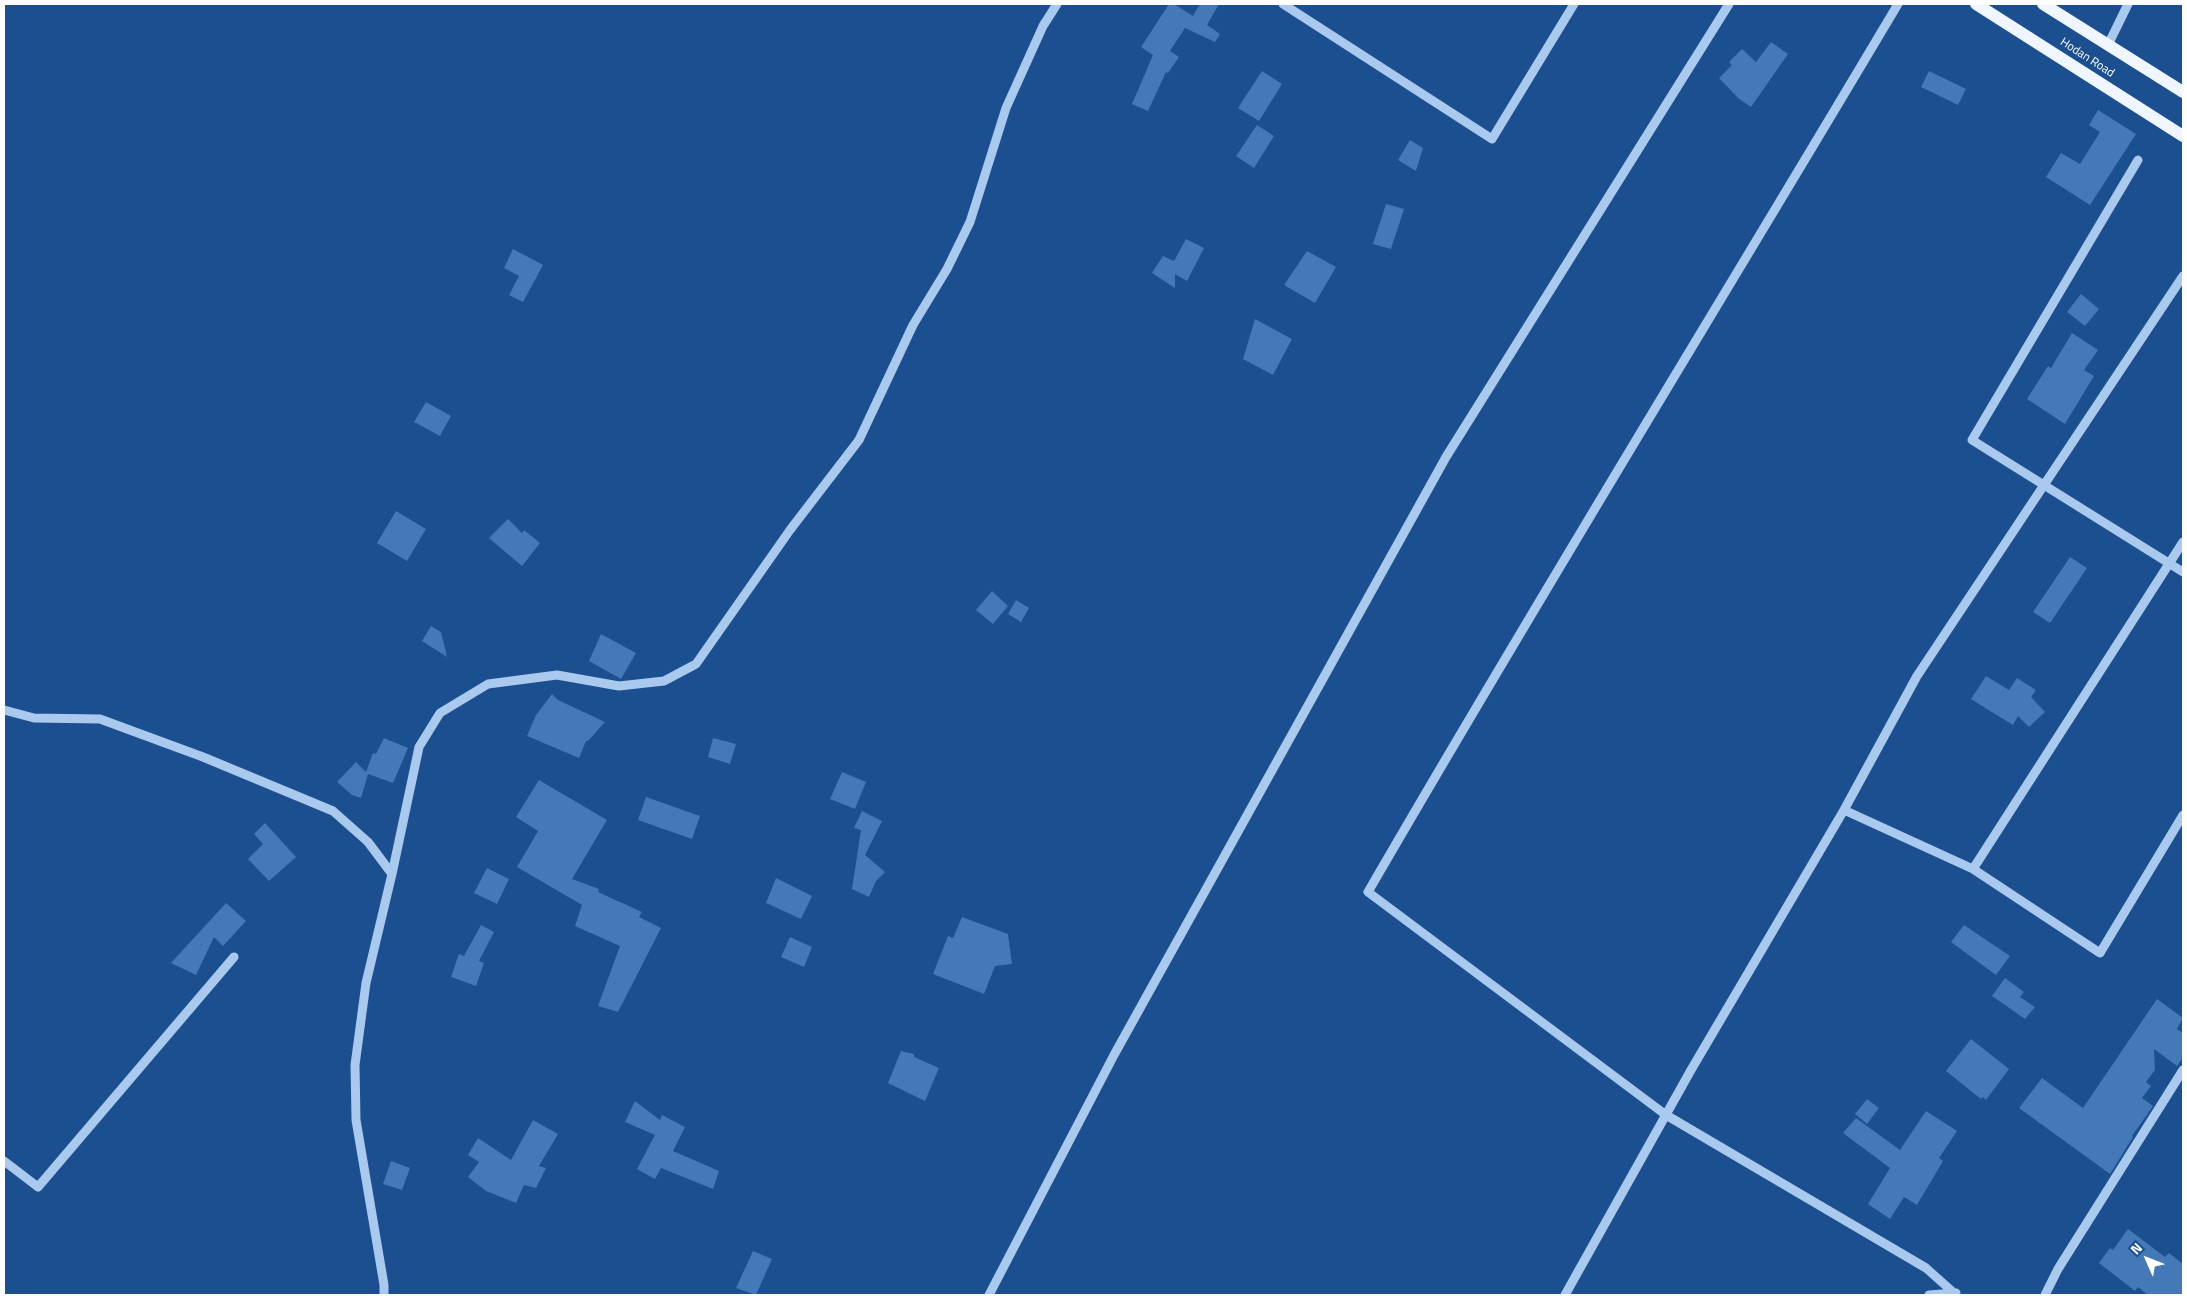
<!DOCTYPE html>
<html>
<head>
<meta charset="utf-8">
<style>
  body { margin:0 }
  #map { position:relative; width:2187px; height:1299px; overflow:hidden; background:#1b4f8f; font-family:"Titillium Web",sans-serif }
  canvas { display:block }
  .frame { position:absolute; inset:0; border:5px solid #fff; pointer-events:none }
  .north { position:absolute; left:2122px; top:1234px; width:50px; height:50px; -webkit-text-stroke:4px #1b4f8f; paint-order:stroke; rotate:314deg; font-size:14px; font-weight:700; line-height:20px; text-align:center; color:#fff }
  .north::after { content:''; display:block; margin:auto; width:18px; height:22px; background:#fff; clip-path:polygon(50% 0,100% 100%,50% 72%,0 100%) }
</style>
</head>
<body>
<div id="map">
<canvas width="2187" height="1299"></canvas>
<div class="frame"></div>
<div class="north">N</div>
</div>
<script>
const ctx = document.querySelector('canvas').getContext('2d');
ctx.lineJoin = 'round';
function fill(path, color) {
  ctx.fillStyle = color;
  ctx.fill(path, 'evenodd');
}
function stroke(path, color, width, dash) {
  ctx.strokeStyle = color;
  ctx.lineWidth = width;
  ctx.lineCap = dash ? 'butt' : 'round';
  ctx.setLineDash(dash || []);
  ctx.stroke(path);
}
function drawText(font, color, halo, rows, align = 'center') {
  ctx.font = font + ' "Titillium Web",sans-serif';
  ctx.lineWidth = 4;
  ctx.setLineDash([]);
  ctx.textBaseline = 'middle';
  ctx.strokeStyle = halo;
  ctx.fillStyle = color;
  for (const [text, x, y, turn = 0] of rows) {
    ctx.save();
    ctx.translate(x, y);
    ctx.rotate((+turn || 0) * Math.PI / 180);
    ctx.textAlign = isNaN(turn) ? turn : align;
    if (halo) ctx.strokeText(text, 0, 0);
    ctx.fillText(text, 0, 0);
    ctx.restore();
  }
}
const building = new Path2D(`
  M1169 4H1174L1193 16 1200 4H1219L1207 25 1220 34 1215 42 1185 28 1170 51 1179 57 1168 73 1166 72 1148 111 1132 104 1153 55 1141 47Z
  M1771 42 1788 54 1751 107 1738 98 1719 78 1732 65 1729 62 1742 49 1756 62Z
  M1262 71 1282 84 1259 121 1238 108Z
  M1929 71 1966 89 1958 105 1921 87Z
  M2098 110 2136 134 2090 205 2046 177 2061 153 2080 164 2100 132 2089 125Z
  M1257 125 1274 136 1254 168 1236 156Z
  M1410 140 1423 148 1416 171 1398 160Z
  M1386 204 1404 209 1391 249 1373 244Z
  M1186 239 1204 248 1187 281 1175 274V288L1152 273 1163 256 1174 261Z
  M513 249 543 265 523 302 509 295 519 276 504 268Z
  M1307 251 1336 267 1315 303 1284 285Z
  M2081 294 2099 309 2085 326 2067 312Z
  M1255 319 1292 339 1273 375 1243 359Z
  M2072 333 2098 350 2084 370 2094 376 2065 424 2027 399 2048 366 2051 368Z
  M426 402 451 416 440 436 414 422Z
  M396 511 426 529 407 561 377 543Z
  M508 519 522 533 524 530 540 543 522 566 489 538Z
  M2070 557 2087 568 2050 623 2033 612Z
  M992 591 1008 606 993 624 976 610Z
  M1016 600 1029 608 1021 622 1008 614Z
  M431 626 441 632 447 657 422 641Z
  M601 634 636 653 621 679 589 661Z
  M1986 676 2009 690 2017 678 2036 690 2031 697 2045 712 2029 727 2018 716 2013 725 1990 711 1971 699Z
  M552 694 558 700 605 722 588 741H586L579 758 527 736 536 715Z
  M384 738 408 748 393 783 368 774 361 798 352 795 337 782 356 762 366 772 373 753 376 754Z
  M713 738 736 744 730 764 708 757Z
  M842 772 866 782 855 809 830 799Z
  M539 780 607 820 572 879 599 889 598 892 642 912 639 917 661 928 618 1012 598 1006 620 946 575 926 582 905 517 867 538 831 516 817Z
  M646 797 700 816 692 839 638 820Z
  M862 811 882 821 865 855 885 872 876 881 869 897 852 889 861 830 854 828Z
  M265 823 296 857 269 881 248 859 263 844 254 834Z
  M487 868 509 879 497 904 474 893Z
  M776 878 812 896 801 919 766 903Z
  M226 903 246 921 223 946 214 937 196 975 171 963Z
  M962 917 1008 934 1012 964 995 966 984 994 933 974 948 936 953 938Z
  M481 925 494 932 479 961 484 963 476 986 451 977 459 954 464 956Z
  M1964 925 2010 956 1996 975 1951 942Z
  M790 937 812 947 804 967 781 957Z
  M2005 978 2024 992 2020 997 2035 1007 2025 1019 1992 996Z
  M2157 999 2183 1018 2177 1029 2183 1033V1057L2177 1066 2154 1049 2155 1070 2146 1082 2151 1086 2142 1098 2153 1106 2132 1136 2133 1137 2110 1174 2019 1108 2042 1078 2083 1108Z
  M1971 1039 2009 1069 1986 1100 1983 1097 1981 1099 1946 1071Z
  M901 1051 914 1054V1057L939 1068 925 1101 888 1083Z
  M1867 1099 1879 1108 1867 1124 1855 1114Z
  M635 1101 660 1120 662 1115 685 1127 673 1151 719 1171 713 1189 661 1168 655 1179 637 1169 655 1135 625 1122Z
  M1926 1111 1957 1131 1939 1158 1943 1161 1917 1205 1904 1197 1890 1219 1868 1204 1890 1168 1843 1133 1856 1118 1900 1150Z
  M533 1120 558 1134 539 1166 546 1168 536 1188 524 1185 516 1203 486 1191 468 1177 479 1162 468 1155 478 1138 511 1160Z
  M391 1161 410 1168 402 1190 383 1184Z
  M2128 1229 2165 1257 2169 1253 2183 1264V1295H2148L2138 1287 2135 1291 2099 1263 2110 1248 2113 1250Z
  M753 1251 772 1259 756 1295 736 1288Z`);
const minor = new Path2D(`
  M1283 4 1492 139 1574 4
  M1898 4C1722 300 1541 593 1368 892L1666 1115 1926 1268 1954 1293
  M2108 45 2128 4
  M2138 160 1972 440 2183 572
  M4 710 34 718 100 719 203 757 333 811 368 842 392 874
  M1844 810 1973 869 2183 542
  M1973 869 2100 953 2183 815
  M4 1161 38 1187 234 957
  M384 1295V1285L356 1120 355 1065 366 983 392 874 419 747 440 713 488 684 557 675 619 686 664 681 696 664 790 530 859 440 913 325 947 269 970 222 1006 108 1043 26 1057 4
  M989 1295 1114 1055 1446 457 1729 4
  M1565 1295 1691 1070 1844 810 1917 676 2183 276
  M1929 1295 1956 1293
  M2045 1295 2058 1269 2183 1070`);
const major = new Path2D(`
  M1976 4 2183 136
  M2043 4 2183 92`);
const streetNames = [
  ["Hodan Road",2087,58,33]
];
fill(building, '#4478b7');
stroke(minor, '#a9c9ee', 9);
stroke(major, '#f0f6ff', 12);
drawText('12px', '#fff', '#1b4f8f', streetNames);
</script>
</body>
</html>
